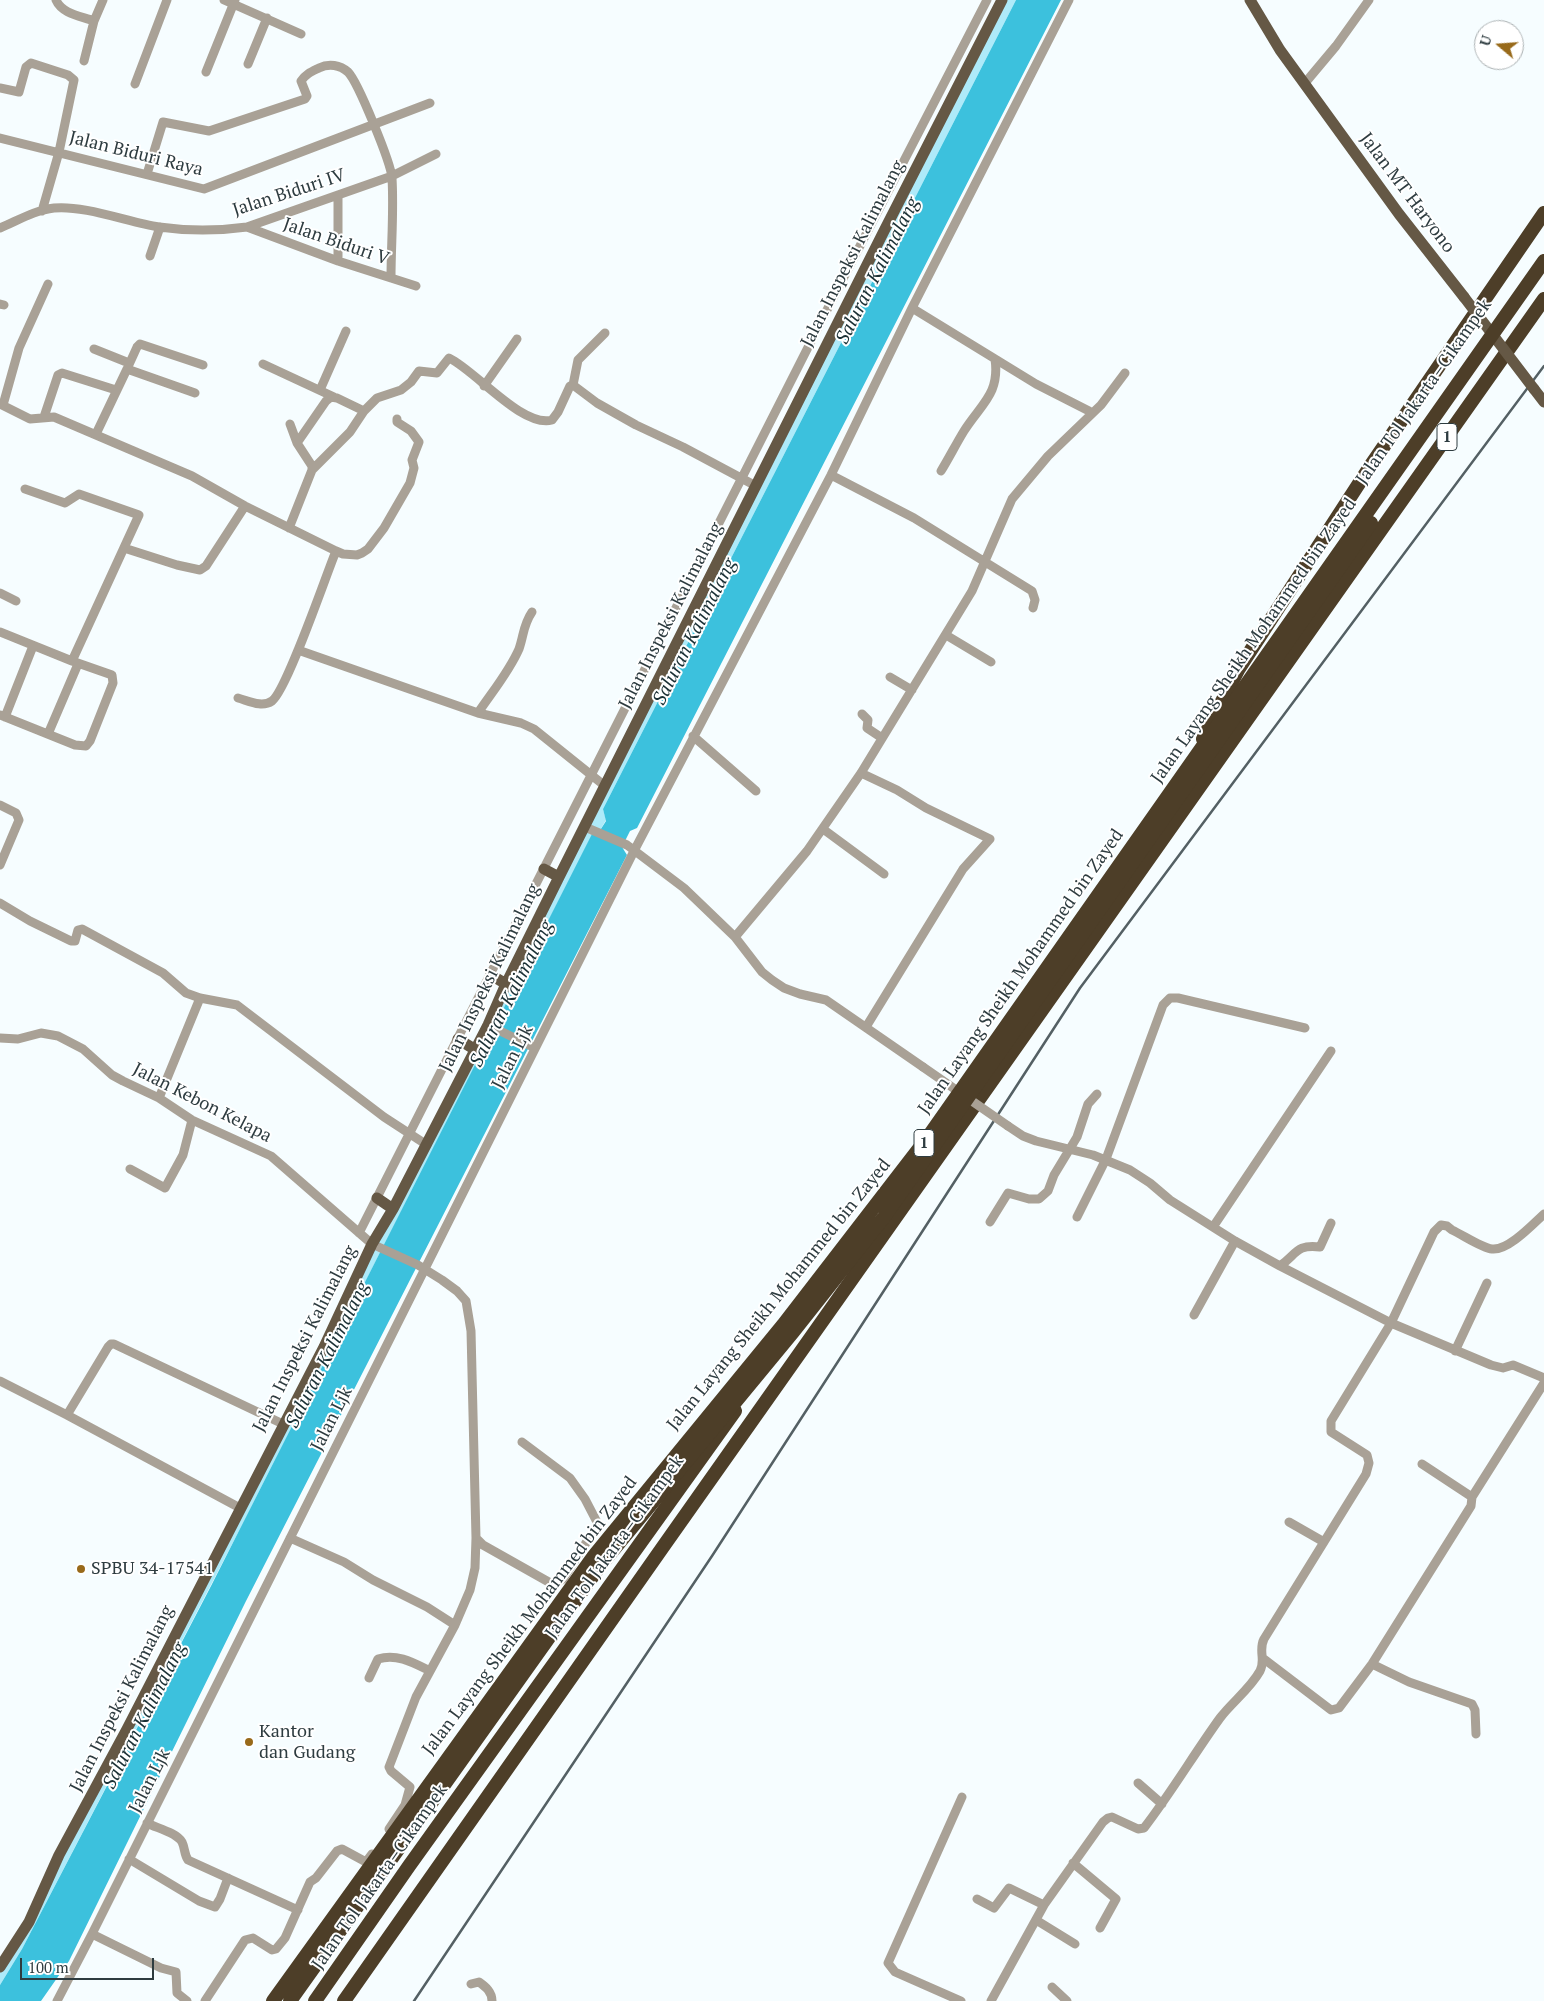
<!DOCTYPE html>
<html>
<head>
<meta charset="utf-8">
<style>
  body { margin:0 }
  #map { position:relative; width:1544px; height:2001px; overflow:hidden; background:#f6fdff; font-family:"PT Serif",serif }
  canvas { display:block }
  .north { position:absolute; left:1474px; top:20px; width:50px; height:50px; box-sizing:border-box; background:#fff; border:1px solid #abb1b3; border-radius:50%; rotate:288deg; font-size:14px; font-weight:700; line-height:20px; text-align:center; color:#2e3c40 }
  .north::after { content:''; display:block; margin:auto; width:18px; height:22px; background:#986a1a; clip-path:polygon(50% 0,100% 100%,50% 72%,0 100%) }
  .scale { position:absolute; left:20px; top:1958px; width:134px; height:22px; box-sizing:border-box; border:2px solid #2e3c40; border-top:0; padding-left:6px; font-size:15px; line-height:18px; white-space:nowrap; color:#2e3c40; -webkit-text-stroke:4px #fff; paint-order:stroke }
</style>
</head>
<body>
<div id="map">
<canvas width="1544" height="2001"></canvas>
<div class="north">U</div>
<div class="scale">100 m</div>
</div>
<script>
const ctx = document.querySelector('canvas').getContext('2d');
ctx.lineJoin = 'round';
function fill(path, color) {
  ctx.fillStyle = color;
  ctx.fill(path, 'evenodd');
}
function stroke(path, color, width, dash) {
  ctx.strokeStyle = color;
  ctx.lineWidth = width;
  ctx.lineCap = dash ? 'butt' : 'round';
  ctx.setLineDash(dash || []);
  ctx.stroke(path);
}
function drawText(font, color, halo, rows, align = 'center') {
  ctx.font = font + ' "PT Serif",serif';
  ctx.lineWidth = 4;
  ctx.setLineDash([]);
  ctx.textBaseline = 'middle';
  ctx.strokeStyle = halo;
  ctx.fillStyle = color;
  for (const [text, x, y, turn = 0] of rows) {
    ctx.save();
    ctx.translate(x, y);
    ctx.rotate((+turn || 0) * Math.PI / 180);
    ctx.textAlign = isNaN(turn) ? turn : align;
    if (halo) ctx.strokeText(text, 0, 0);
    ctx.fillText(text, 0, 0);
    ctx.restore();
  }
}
const green = new Path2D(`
  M1001 0H1016L603 809 606 820 599 832 592 835 240 1529 22 1949 0 1985V1967L127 1729Z`);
const water = new Path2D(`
  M1016 0H1061L637 828 630 831 622 847 627 855 246 1601 69 1961 41 2001H0V1985L22 1949 211 1586 592 834 599 832 606 821 603 809Z`);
const minor = new Path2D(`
  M56 0C62 14 81 16 94 21
  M224 0 301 34
  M84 61 94 21 103 0
  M248 64 267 18
  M206 72 235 0
  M1305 83 1336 46 1369 0
  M135 84 167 0
  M0 88 19 92 26 67 31 63 68 75 74 80 59 152 42 211
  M0 138 204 189 430 103
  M147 174 163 122 209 131 305 99 307 96 301 81C306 74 311 72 319 68 329 63 340 65 348 72 358 82 391 163 392 178 394 211 391 245 391 278
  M247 227 338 261 416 286
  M0 228C17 221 35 210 54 208 84 205 128 222 159 227 187 231 218 231 247 227L392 176 436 154
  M150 256 160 227
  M338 261V195
  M0 304 4 305
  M912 308 1036 384 1089 411 1090 414
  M94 349 129 363
  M263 364 334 397
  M127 369 137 347 140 344 203 365
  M573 385 578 360 605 333
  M484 386 517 339
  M320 390 346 331
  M0 404 30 419 54 417 192 476 245 506 336 551 343 554 357 555 362 553 368 549 384 528 410 483 414 468 412 460 419 442 411 431 397 422V419
  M3 405 19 348 48 284
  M44 417 58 375 62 373 116 390
  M96 434 127 369 195 393
  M297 443 326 401 331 397 337 398 364 411
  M312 470 350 432 364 411 377 398 401 390 411 382 419 371 437 373 449 358C475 370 522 428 552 420L558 412 570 386 573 385 597 403 636 425 683 447 756 486
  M941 471C949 458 956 444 964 431 981 404 1000 394 995 359
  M831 475 914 518 1032 591 1035 600 1033 608
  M25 489 65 503 79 494 139 515 72 661
  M289 528 312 470V466L297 443 290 424
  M124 548 177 565 200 570 206 566 245 506
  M0 593 16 601
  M0 632 72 661 112 675 113 683 90 741 86 746 75 745 0 715
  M946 635 991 662
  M298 650 478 713 521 723 534 729 605 786
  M890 677 912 690
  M238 698C249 701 262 708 272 701 287 690 326 575 336 551
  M478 713C492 692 509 672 519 649 524 635 523 625 532 612
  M862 714 868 720 867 728 882 738
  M5 717 33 646
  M48 734 78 664
  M693 736 756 791
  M861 773 897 790 926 808 990 839 963 869 866 1027
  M0 805 16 813 19 820 0 865
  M585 827 627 845 684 888 735 937 762 972 772 980 784 988 800 994 826 1000 923 1067
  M823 829 884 874
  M0 903 30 921 71 941H75L78 930 82 929 163 973 186 993 200 998 237 1005 384 1117 427 1145
  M735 937 807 851 861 773 972 591 1012 499 1048 456 1101 405 1125 373
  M488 1025 535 1048
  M0 1038 18 1039 41 1033 58 1036 83 1049 112 1075 123 1081 159 1098 192 1120 271 1156 372 1244 418 1265 442 1280 457 1291 466 1301 471 1331 476 1538 483 1545 554 1585 563 1579 598 1524 585 1499 570 1478 522 1442
  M159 1098 200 998
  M1008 1126 1023 1136 1036 1141 1093 1155 1130 1170 1150 1183 1170 1200 1235 1241 1280 1266 1391 1323 1491 1365 1503 1368 1513 1365 1544 1378
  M130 1169 165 1188 183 1155 192 1120
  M1077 1217 1106 1159 1163 1005 1170 998H1178L1305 1028
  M990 1222 1008 1193 1029 1199H1039L1048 1191 1054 1175 1077 1137 1088 1104 1097 1094
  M1213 1227 1331 1051
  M359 1233 830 304 987 0
  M1280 1266C1297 1254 1296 1244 1320 1247L1331 1223
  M1194 1315 1235 1241
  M1455 1351 1487 1283
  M0 1381 67 1415 240 1508
  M67 1415 108 1347 111 1344H114L283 1424
  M1422 1464 1472 1497
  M1289 1522 1324 1542
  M290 1538 344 1562 373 1580 427 1607 455 1625
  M1264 1659 1331 1710 1339 1708 1372 1664 1471 1506 1472 1497 1544 1383
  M1372 1664 1409 1682 1472 1704 1475 1710 1476 1734
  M369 1678 378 1659C397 1653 414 1663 430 1671
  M1138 1783 1162 1804
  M147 1823C156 1828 176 1832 182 1842 185 1848 184 1854 188 1860L298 1910
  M389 1829 405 1805 410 1787 391 1771 389 1767 416 1697 455 1625 470 1590 475 1568 476 1538
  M129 1859 199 1901 215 1907 220 1899 228 1878
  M1073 1863 1116 1899 1100 1928
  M977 1899 994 1908 1009 1888 1044 1905
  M1036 1920 1075 1944
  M92 1934 161 1968 176 1972 177 1993 187 2001
  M471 1984 479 1982C486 1987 492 1992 492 2001
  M1052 1987 1067 2001
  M57 2001 92 1934 634 851 831 475 912 308 1069 0
  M205 2001 245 1940 253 1938 272 1950 276 1949 285 1938 310 1882 316 1878 337 1851 342 1849 366 1862 372 1854
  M961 2001 895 1972 888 1963 962 1797
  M991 2001 1044 1905 1103 1822 1108 1818 1112 1817 1138 1829 1144 1828C1171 1793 1194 1754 1220 1718 1232 1702 1250 1689 1260 1671 1266 1660 1258 1650 1264 1639L1366 1474 1369 1463 1367 1455 1331 1432V1421L1391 1323 1434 1232 1441 1225 1447 1226 1452 1230C1463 1235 1482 1248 1492 1249 1508 1251 1533 1224 1544 1214`);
const major = new Path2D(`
  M1250 0 1280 50 1399 214 1464 297
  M1534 389 1544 402
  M544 869 559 877
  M491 975 506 984
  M458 1039 474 1049
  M377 1198 393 1209
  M0 1967 29 1922 59 1855 127 1729 324 1347 372 1244 393 1209 488 1025 506 984 559 877 884 231 1002 0`);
const highway = new Path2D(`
  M1203 739 1238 670 1371 465 1544 213
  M315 2001 409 1866 735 1411
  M344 2001 665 1544 1544 299`);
const rail = new Path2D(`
  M414 2001 712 1556 1080 988 1544 366`);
const minorBridge = new Path2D(`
  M923 1067 1008 1126`);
const majorBridge = new Path2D(`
  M1464 297 1534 389`);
const highwayBridge = new Path2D(`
  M273 2001 593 1557 783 1325 928 1137 1544 261
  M290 2001 600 1566 793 1332 884 1217 1371 523`);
const markers = [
  [81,1569,5,"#986a1a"],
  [249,1742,5,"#986a1a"]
];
const shields = [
  [1447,437,20],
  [924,1143,20]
];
const shieldNames = [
  ["1",1447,437],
  ["1",924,1143]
];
const streetNames = [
  ["Jalan Biduri Raya",136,154,14],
  ["Jalan Biduri IV",289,193,-18],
  ["Jalan MT Haryono",1407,193,53],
  ["Jalan Biduri V",336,242,19],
  ["Jalan Inspeksi Kalimalang",853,254,-63],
  ["Jalan Tol Jakarta–Cikampek",1424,392,-55],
  ["Jalan Inspeksi Kalimalang",671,616,-63],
  ["Jalan Layang Sheikh Mohammed bin Zayed",1254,641,-55],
  ["Jalan Layang Sheikh Mohammed bin Zayed",1021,972,-55],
  ["Jalan Inspeksi Kalimalang",490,978,-64],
  ["Jalan Ljk",513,1057,-63],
  ["Jalan Kebon Kelapa",202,1103,27],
  ["Jalan Layang Sheikh Mohammed bin Zayed",779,1295,-51],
  ["Jalan Inspeksi Kalimalang",305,1339,-63],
  ["Jalan Ljk",332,1419,-63],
  ["Jalan Tol Jakarta–Cikampek",615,1547,-54],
  ["Jalan Layang Sheikh Mohammed bin Zayed",530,1616,-53],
  ["Jalan Inspeksi Kalimalang",122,1699,-63],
  ["Jalan Ljk",150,1781,-63],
  ["Jalan Tol Jakarta–Cikampek",380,1877,-55]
];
const poiNames = [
  ["SPBU 34-17541",91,1569],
  ["Kantor",259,1732],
  ["dan Gudang",259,1753]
];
const waterNames = [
  ["Saluran Kalimalang",878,271,-63],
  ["Saluran Kalimalang",695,632,-63],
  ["Saluran Kalimalang",512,994,-63],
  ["Saluran Kalimalang",328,1355,-63],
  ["Saluran Kalimalang",145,1716,-63]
];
fill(green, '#aeeaf9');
fill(water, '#3cc1dd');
stroke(minor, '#a9a196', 9);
stroke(major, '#655845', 11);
stroke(highway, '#4d3e28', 14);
stroke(rail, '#546064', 2.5);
stroke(minorBridge, '#a9a196', 9);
stroke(majorBridge, '#655845', 11);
stroke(highwayBridge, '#4d3e28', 14);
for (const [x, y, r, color] of markers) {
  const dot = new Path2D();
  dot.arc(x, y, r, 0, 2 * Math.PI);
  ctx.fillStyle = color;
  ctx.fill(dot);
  stroke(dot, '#fff', 2);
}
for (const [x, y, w] of shields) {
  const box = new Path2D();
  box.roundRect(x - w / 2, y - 13.5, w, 27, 4);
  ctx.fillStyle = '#fff';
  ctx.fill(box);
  stroke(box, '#2e3c40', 1);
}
drawText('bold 16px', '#2e3c40', null, shieldNames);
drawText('18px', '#2e3c40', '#fff', streetNames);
drawText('18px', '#2e3c40', '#fff', poiNames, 'left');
drawText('italic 19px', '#1a3035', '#fff', waterNames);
</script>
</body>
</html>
